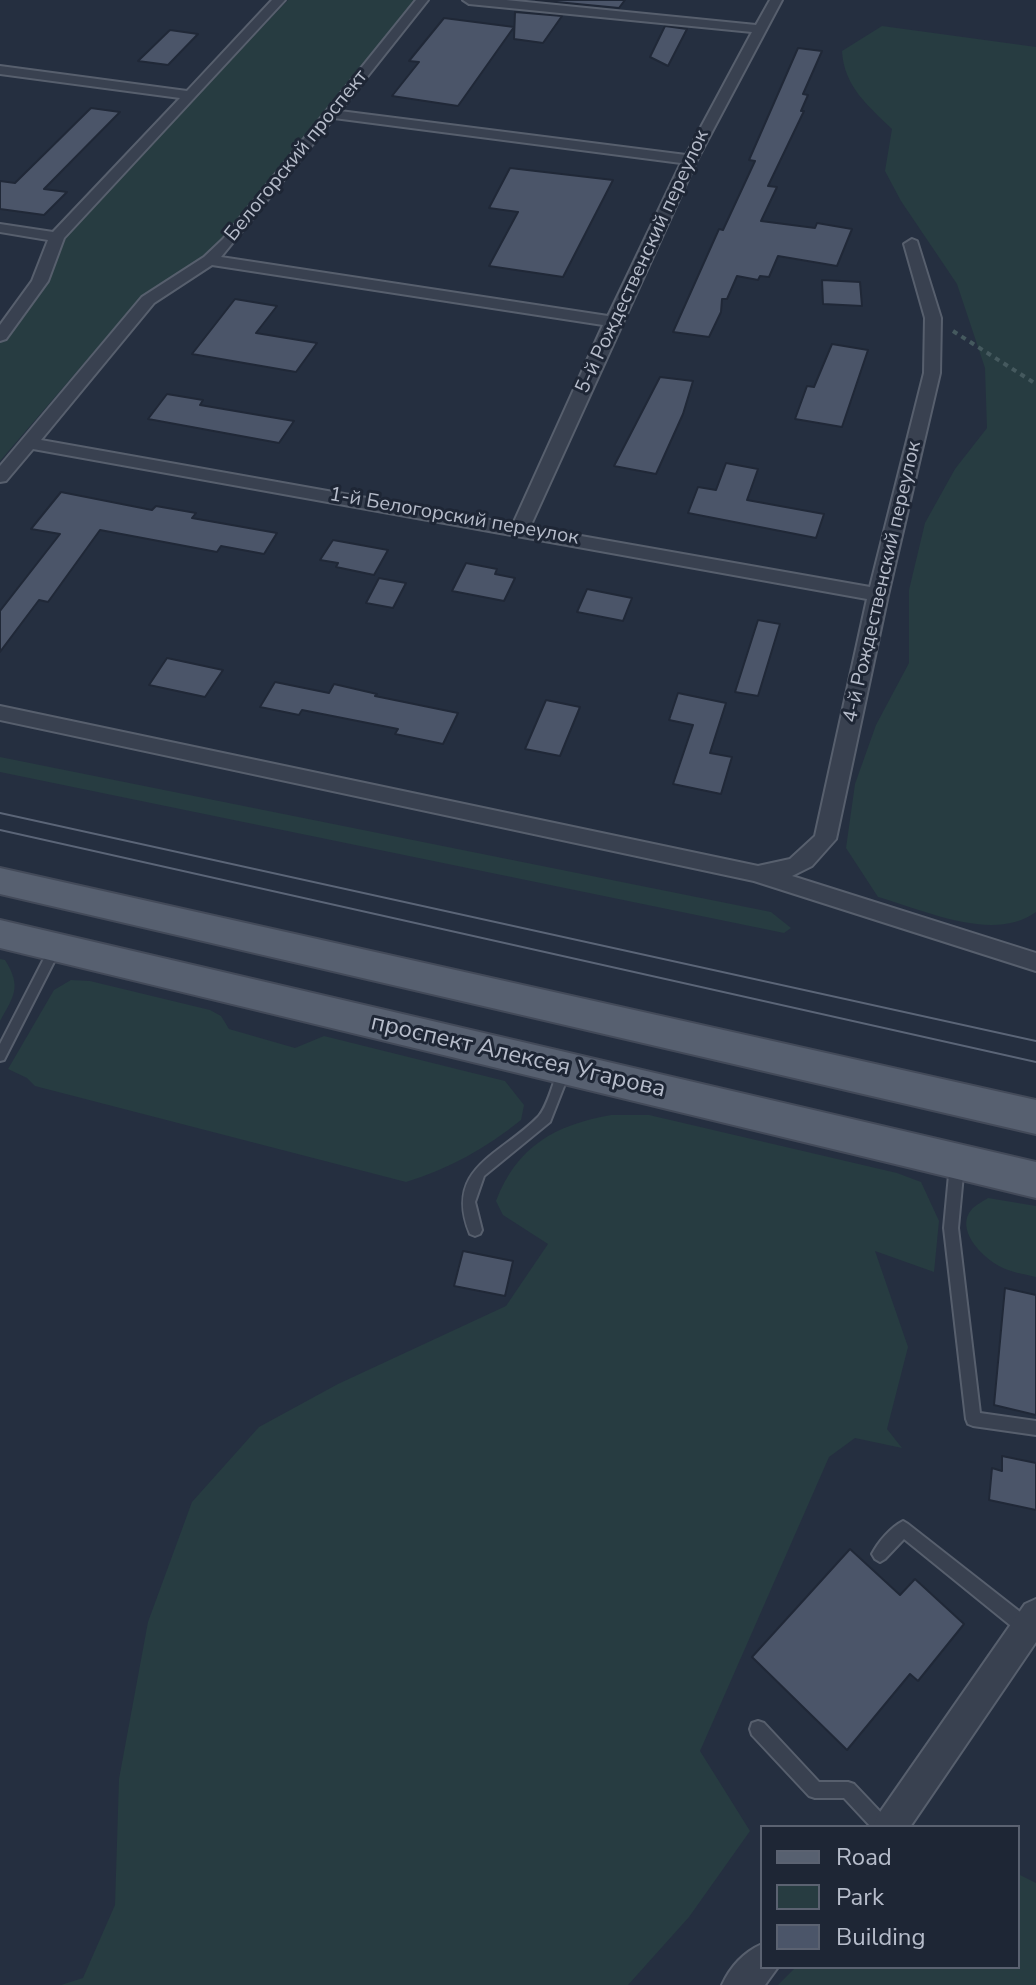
<!DOCTYPE html>
<html>
<head>
<meta charset="utf-8">
<style>
  body { margin:0 }
  #map { position:relative; width:1036px; height:1985px; overflow:hidden; background:#252f40; font-family:"Nunito Sans",sans-serif }
  canvas { display:block }
  .legend { position:absolute; left:760px; top:1825px; width:260px; height:144px; box-sizing:border-box; background:#1e2635; border:2px solid #5b6271; margin:0; padding:10px 14px; list-style:none; font-size:24px; color:#b6bcca }
  .legend li { display:flex; align-items:center; gap:16px; height:40px }
  .legend b { width:40px; border:2px solid #5b6271 }
</style>
</head>
<body>
<div id="map">
<canvas width="1036" height="1985"></canvas>
<ul class="legend">
<li><b style="height:10px;background:#576070"></b>Road</li>
<li><b style="height:22px;background:#273c41"></b>Park</li>
<li><b style="height:22px;background:#4b5569"></b>Building</li>
</ul>
</div>
<script>
const ctx = document.querySelector('canvas').getContext('2d');
ctx.lineJoin = 'round';
function fill(path, color) {
  ctx.fillStyle = color;
  ctx.fill(path, 'evenodd');
}
function stroke(path, color, width, dash) {
  ctx.strokeStyle = color;
  ctx.lineWidth = width;
  ctx.lineCap = dash ? 'butt' : 'round';
  ctx.setLineDash(dash || []);
  ctx.stroke(path);
}
function drawText(font, color, halo, rows, align = 'center') {
  ctx.font = font + ' "Nunito Sans",sans-serif';
  ctx.lineWidth = 6;
  ctx.setLineDash([]);
  ctx.textBaseline = 'middle';
  ctx.strokeStyle = halo;
  ctx.fillStyle = color;
  for (const [text, x, y, turn = 0] of rows) {
    ctx.save();
    ctx.translate(x, y);
    ctx.rotate((+turn || 0) * Math.PI / 180);
    ctx.textAlign = isNaN(turn) ? turn : align;
    if (halo) ctx.strokeText(text, 0, 0);
    ctx.fillText(text, 0, 0);
    ctx.restore();
  }
}
const green = new Path2D(`
  M288 0H415L219 246 148 293 128 312 0 461V343C33 307 45 278 66 235Z
  M882 26 1036 47V912C993 943 924 910 878 897L846 848 855 784 876 725 909 663V590L925 523 955 469 987 428 985 368 957 284 901 201 885 171 892 129C867 105 844 86 842 51Z
  M0 757 771 912 791 928 784 933 0 772Z
  M0 959 5 960C22 987 14 996 0 1021Z
  M71 980 90 981 210 1010 221 1016 229 1029 295 1048 324 1036 505 1081 524 1105 521 1120C486 1148 449 1169 406 1182L35 1086 27 1078 8 1069 54 990Z
  M611 1115H649L897 1173 921 1182 939 1221 934 1272 875 1251 908 1347 887 1429 902 1448 855 1438 829 1457 700 1751 750 1831 689 1917 628 1985H61L83 1978 115 1905 119 1779 148 1622 192 1502 259 1427 338 1384 506 1306 548 1244 503 1215 496 1201C517 1146 555 1125 611 1115Z
  M988 1198 1036 1206V1277C1024 1274 1009 1272 999 1266 982 1257 954 1229 972 1209 976 1205 983 1201 988 1198Z
  M1018 1874 1036 1883V1985H778L796 1967H1018Z`);
const building = new Path2D(`
  M536 0H625L619 8Z
  M515 12 562 16 543 43 514 39Z
  M444 18 514 27 458 106 392 96 419 62 409 61Z
  M665 26 687 29 668 66 650 57Z
  M170 30 198 34 168 65 138 61Z
  M798 48 822 51 803 94 808 95 801 111H804L768 186 777 187 761 221 815 228 817 223 852 229 837 266 778 256 769 277 760 276 758 280 737 276 727 299H722L721 312 709 337 673 332 719 229 723 230 755 161 749 160Z
  M91 108 120 112 44 189 67 192 44 215 0 209V181L15 183Z
  M510 168 613 180 563 277 489 266 518 212 489 208Z
  M822 280 860 282 862 306 823 304Z
  M235 299 277 306 256 333 317 343 296 372 192 354Z
  M832 344 868 350 842 427 795 419 807 386 814 387Z
  M660 377 693 381 683 414 656 474 614 466Z
  M167 394 203 400 200 405 294 421 279 443 148 419Z
  M726 463 758 469 747 500 824 514 816 538 688 513 698 487 716 490Z
  M61 492 152 510 156 506 196 513 192 518 277 533 264 554 221 546 217 552 100 530 48 602 39 600 0 652V611L60 534 31 529Z
  M333 540 388 550 374 575 336 567 338 563 320 560Z
  M466 563 497 569 495 574 515 578 504 601 452 591Z
  M379 578 406 583 393 608 366 603Z
  M587 589 632 598 623 621 577 612Z
  M758 620 780 624 758 696 735 692Z
  M167 658 223 670 205 697 149 685Z
  M275 682 329 693 334 684 377 694 375 696 458 713 443 744 395 734 398 729 302 710 299 715 260 707Z
  M678 693 726 703 710 753 732 757 721 794 673 784 693 725 669 720Z
  M546 700 580 707 560 756 525 749Z
  M463 1251 513 1261 505 1296 454 1286Z
  M1005 1288 1036 1295V1415L994 1405Z
  M1002 1456 1036 1463V1510L989 1500 992 1468 1002 1471Z
  M850 1549 900 1595 915 1579 964 1624 918 1681 910 1674 847 1750 752 1657Z`);
const path = new Path2D(`
  M953 331 1036 384`);
const lane = new Path2D(`
  M55 943 61 948 4 1060 0 1061V1044L51 945Z
  M564 1066 568 1067 570 1071 550 1122 484 1176 475 1202 482 1230 480 1234 475 1236 470 1234C443 1168 501 1155 538 1117 548 1106 552 1085 558 1071L560 1067Z
  M957 1158 962 1160 964 1164 958 1228 980 1413 1036 1421V1435L973 1426 968 1424 966 1419 944 1228 950 1164 952 1160Z
  M903 1521 908 1524 1033 1622 1035 1628 1033 1634 1027 1636 1021 1634 904 1539 885 1559 880 1562 875 1559 872 1554C878 1542 891 1527 903 1521Z
  M758 1721 764 1723 819 1782H848L854 1784 889 1821 891 1827H871L844 1798H815L809 1796 752 1735 750 1729 752 1723Z`);
const street = new Path2D(`
  M272 0H285L64 238 48 281 6 339 0 341V325L32 281 48 240 0 232V224L53 232 180 98 0 74V66L187 91Z
  M416 0H428L340 111 686 155 752 32 469 4 463 0H506L756 25 770 0H782L697 160 530 527 870 587 924 373 925 318 904 244 912 239 917 241 941 318 940 373 888 595 836 839 812 866 792 876 1036 953V971L754 881 0 720V706L758 866 790 859 815 836 867 599 33 449 6 481 0 482V466L142 297 204 257 223 239ZM334 118 681 163 608 316 221 257ZM212 265 603 325 513 524 41 440 154 303Z
  M1036 1599V1642L910 1827H873L878 1815 1025 1604Z
  M762 1944V1967H778L765 1985H722C730 1967 744 1952 762 1944Z`);
const primary = new Path2D(`
  M0 868 1036 1100V1134L0 894Z
  M0 920 1036 1162V1198L0 948Z`);
const tram = new Path2D(`
  M0 813 1036 1041
  M0 830 1036 1062`);
const farStreetnames = [
  ["Белогорский проспект",297,156,-51],
  ["5-й Рождественский переулок",643,262,-65],
  ["1-й Белогорский переулок",454,517,10],
  ["4-й Рождественский переулок",883,582,-77]
];
const streetNames = [
  ["проспект Алексея Угарова",518,1057,13]
];
fill(green, '#273c41');
fill(building, '#4b5569');
stroke(building, '#202837', 2);
stroke(lane, '#575f6d', 4);
stroke(street, '#575f6d', 4);
stroke(primary, '#434a59', 4);
stroke(path, '#45595e', 4, [5, 5]);
fill(lane, '#394150');
fill(street, '#394150');
fill(primary, '#576070');
stroke(tram, '#5b6577', 2);
drawText('20px', '#b6bcca', '#1e2635', farStreetnames);
drawText('24px', '#b6bcca', '#1e2635', streetNames);
</script>
</body>
</html>
